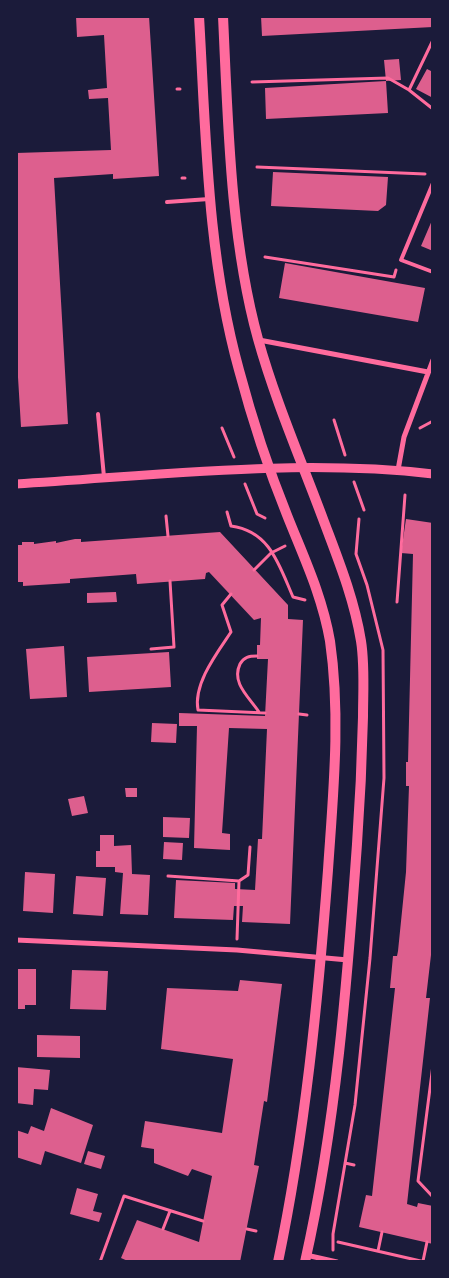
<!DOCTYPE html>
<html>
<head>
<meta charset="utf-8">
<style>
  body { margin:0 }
  #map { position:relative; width:449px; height:1278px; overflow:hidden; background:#1b1b3a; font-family:"PT Sans",sans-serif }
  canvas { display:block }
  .frame { position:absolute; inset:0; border:18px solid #1b1b3a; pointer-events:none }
</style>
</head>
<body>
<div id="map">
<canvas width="449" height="1278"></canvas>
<div class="frame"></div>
</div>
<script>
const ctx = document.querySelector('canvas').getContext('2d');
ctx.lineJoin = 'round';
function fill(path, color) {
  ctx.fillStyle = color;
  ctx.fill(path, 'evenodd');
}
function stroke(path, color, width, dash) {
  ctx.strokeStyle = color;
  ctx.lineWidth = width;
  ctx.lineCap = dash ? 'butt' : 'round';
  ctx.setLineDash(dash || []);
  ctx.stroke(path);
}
const building = new Path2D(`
  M76 16H149L159 176 113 179V174L54 178 68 424 21 427 16 344V153L111 150 108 98 89 99 88 90 107 88 104 35 77 37Z
  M261 16H433V27L262 36Z
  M399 59 401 80 386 81 388 113 266 119 265 88 386 81 384 60Z
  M427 69 433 72V98L416 89Z
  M273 172 388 177 386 205 378 211 271 206Z
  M433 218V251L421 246Z
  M285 263 425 288 418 322 279 298Z
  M406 519 433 523V955H431L426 998H430L407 1204 417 1207 418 1203 433 1206V1244L359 1227 366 1195 372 1196 395 988H390L393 956H397L398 951 406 872 409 786H406V762H408L413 554 401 553Z
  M220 532 288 605V619L303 620 290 924 242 922 243 906H234L233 920 174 918 176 880 235 883V889L255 890 258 839H262L267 729 229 728 222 833 230 834V850L194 848 197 726H179V713L265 716 268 659H257V645H260L261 618 254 620 209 572 206 573 205 579 137 584 136 574 70 579V583L23 586V582H16V545H22V542H34V544L56 541V543L75 539H81V542Z
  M116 592 117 602 87 603V593Z
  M64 646 67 697 30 699 26 649Z
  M169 652 171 687 89 692 87 657Z
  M152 723 177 724 176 743 151 742Z
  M125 788H137V797H126Z
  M84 796 88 813 72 816 68 799Z
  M163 817 190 818 189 838 163 837Z
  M100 835H114V846L131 845 132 874 150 875 148 915 120 914 123 873 115 872V867H96V851H100Z
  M164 842 183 843 182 860 163 859Z
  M25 872 55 874 53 913 23 911Z
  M76 876 106 878 103 916 73 914Z
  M16 969H36V1005H25V1009H16Z
  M72 970 108 971 106 1010 70 1009Z
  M240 980 282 984 267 1102 264 1101 254 1165 259 1166 240 1262H130L121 1258 137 1220 199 1242 212 1176 192 1169 188 1176 154 1163V1149L141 1147 145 1121 222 1133 233 1059 161 1049 167 988 238 991Z
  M37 1035 80 1036V1058L37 1057Z
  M16 1067 50 1070 48 1090 34 1089 33 1105 16 1103Z
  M51 1108 93 1125 81 1163 45 1151 41 1165 16 1157V1130L28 1134 31 1126 44 1131Z
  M88 1151 105 1156 101 1169 84 1164Z
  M77 1188 98 1194 93 1211 102 1213 99 1222 70 1214Z`);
const path = new Path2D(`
  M252 82 388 78 409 90 433 109
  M177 89H180
  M409 90 433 40
  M257 167 425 174
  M182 178H185
  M265 257 394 277 396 270
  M334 420 345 455
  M222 428 234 457
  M420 428 433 421
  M354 482 364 510
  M245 484 257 514 265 518
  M227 512 231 526C270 531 279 565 293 597L305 600
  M166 516 168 536
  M254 570 271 553 285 546
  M231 594 222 605 231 632C217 653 193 684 198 710L265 713
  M397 602 405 495
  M151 649 174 647 170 581
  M257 656C249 656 244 657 240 664 231 683 249 697 259 712
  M299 714 307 715
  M168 876 239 881
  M237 939 239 881 248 875 250 847
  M433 1013V1025
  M433 1065 418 1181 433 1197
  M345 1163 354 1165
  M163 1229 170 1211
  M247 1229 256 1231
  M338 1242 425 1262
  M333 1250V1234L355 1105 370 958 384 778 383 650 367 585 356 554 359 519
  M378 1251 382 1232
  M423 1261 427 1242
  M100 1262 124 1196 203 1221`);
const service = new Path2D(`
  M433 183 401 260 433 272
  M167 202 209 199
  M98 414 104 477`);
const minor = new Path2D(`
  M259 340 428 372
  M398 470 404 437 433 360
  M16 940 237 950 348 960
  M306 1255 337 1262`);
const tertiary = new Path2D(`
  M16 484C154 476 295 458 433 474`);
const secondary = new Path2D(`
  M199 16C206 135 207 255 239 370 252 419 268 468 287 515 304 558 322 595 330 641 341 717 333 795 328 870 318 1001 305 1133 278 1262
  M223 16C228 121 230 238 258 339 275 400 301 460 323 519 338 559 354 598 361 641 365 666 363 692 363 717 362 760 360 802 357 844 347 985 336 1124 305 1262`);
fill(building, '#dd5f8e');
stroke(path, '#ff6b9d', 3);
stroke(service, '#ff6b9d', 4);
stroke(minor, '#ff6b9d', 5);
stroke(tertiary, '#ff6b9d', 9);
stroke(secondary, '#ff6b9d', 10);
</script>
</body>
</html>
